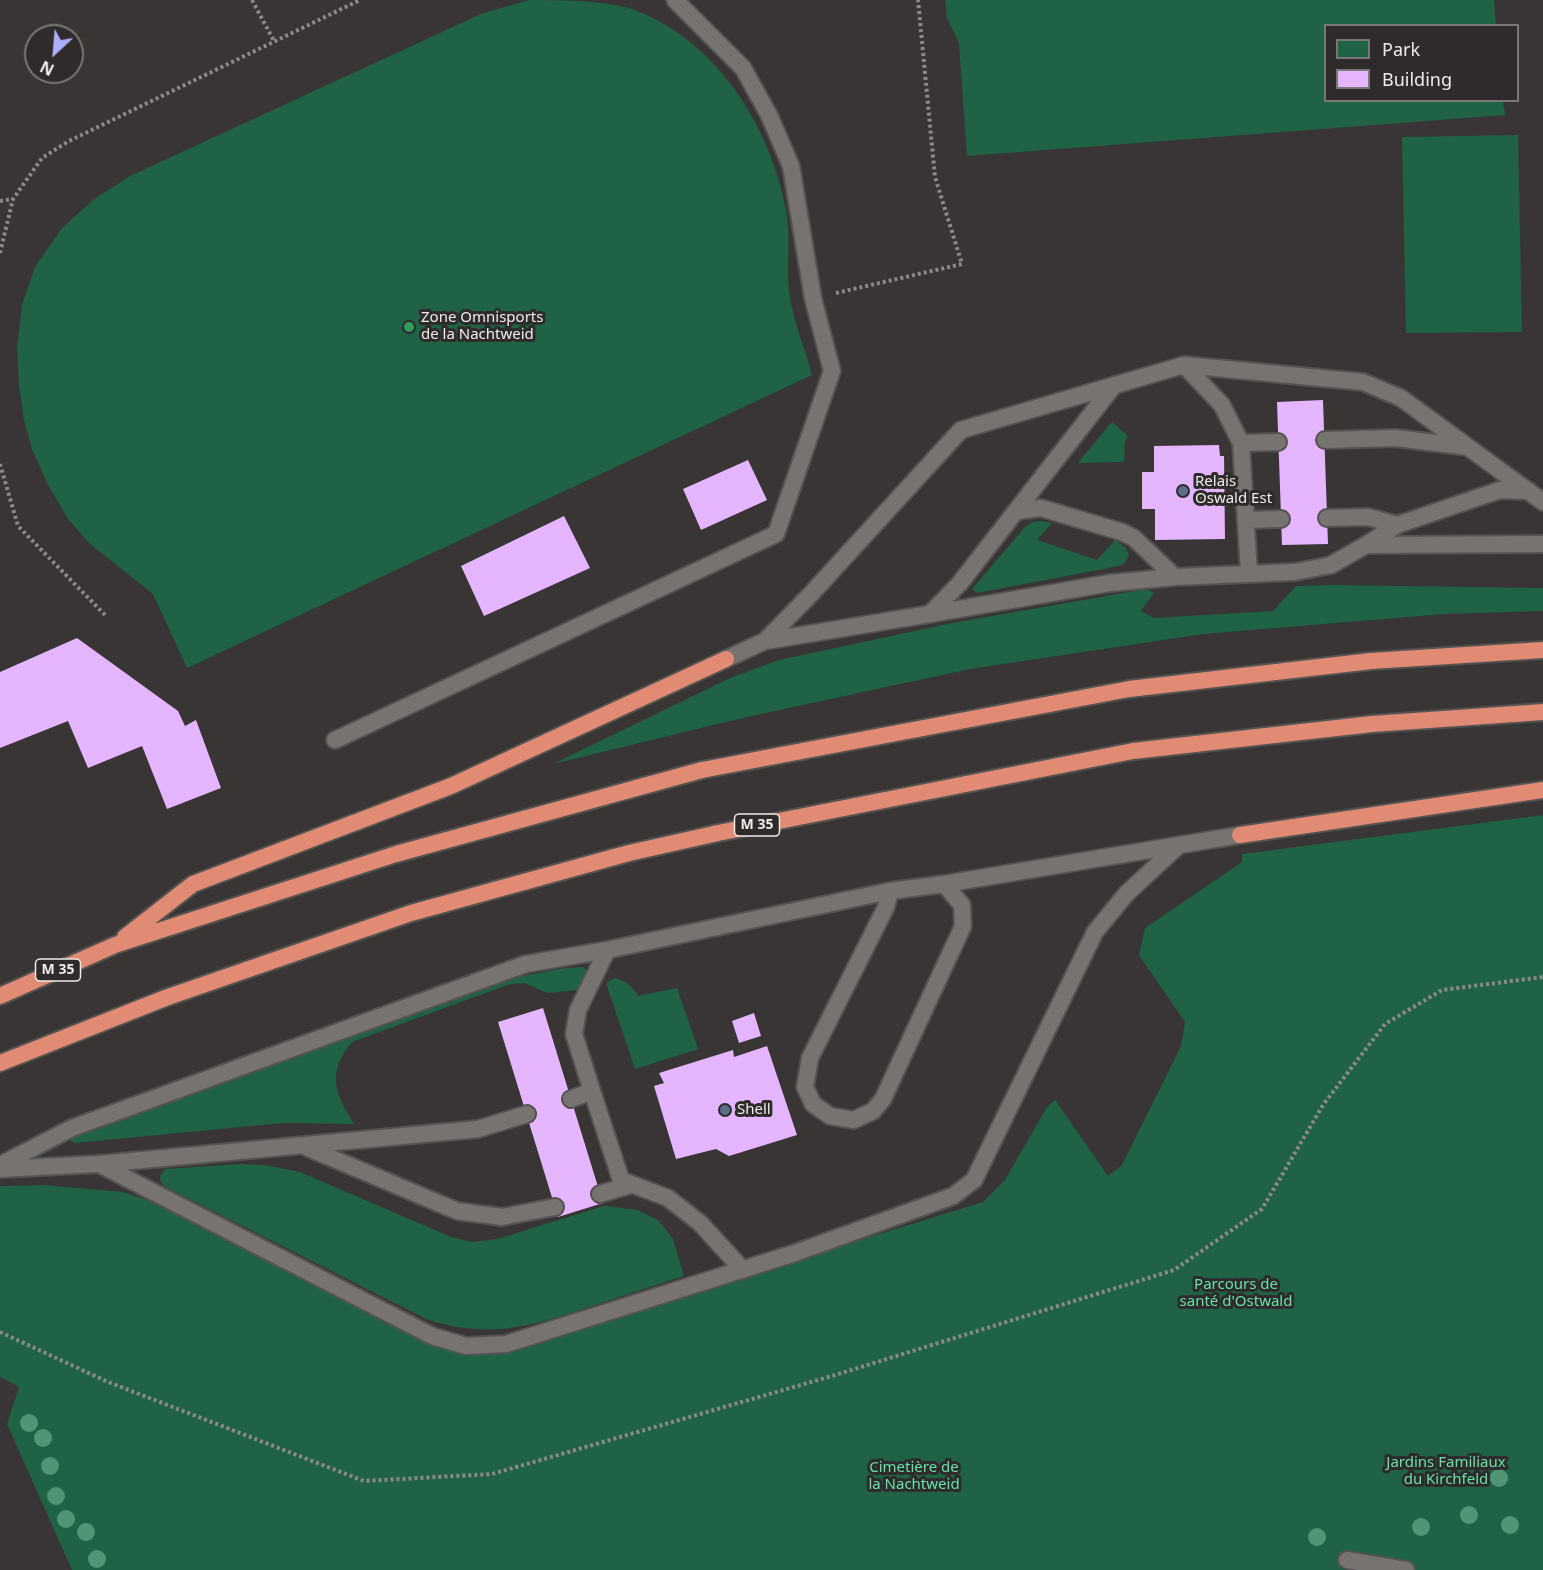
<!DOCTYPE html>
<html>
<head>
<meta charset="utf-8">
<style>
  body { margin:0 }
  #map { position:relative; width:1543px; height:1570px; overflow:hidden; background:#383534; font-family:"Noto Sans",sans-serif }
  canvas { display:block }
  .legend { position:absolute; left:1324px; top:24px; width:195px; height:78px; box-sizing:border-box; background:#2e2b2a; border:2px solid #7a7877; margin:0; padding:8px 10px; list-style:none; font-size:18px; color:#edebea }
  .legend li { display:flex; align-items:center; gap:12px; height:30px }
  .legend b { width:30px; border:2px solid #7a7877 }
  .north { position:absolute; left:24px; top:24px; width:60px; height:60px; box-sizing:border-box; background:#2e2b2a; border:2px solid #7a7877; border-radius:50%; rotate:206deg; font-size:16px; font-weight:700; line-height:24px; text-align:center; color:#edebea }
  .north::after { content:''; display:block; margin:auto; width:21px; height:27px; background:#adaffb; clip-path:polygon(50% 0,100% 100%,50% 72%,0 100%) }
</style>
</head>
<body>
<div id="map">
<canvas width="1543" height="1570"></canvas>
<ul class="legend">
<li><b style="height:16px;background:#206246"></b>Park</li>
<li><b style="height:16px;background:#e5b5fe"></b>Building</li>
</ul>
<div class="north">N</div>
</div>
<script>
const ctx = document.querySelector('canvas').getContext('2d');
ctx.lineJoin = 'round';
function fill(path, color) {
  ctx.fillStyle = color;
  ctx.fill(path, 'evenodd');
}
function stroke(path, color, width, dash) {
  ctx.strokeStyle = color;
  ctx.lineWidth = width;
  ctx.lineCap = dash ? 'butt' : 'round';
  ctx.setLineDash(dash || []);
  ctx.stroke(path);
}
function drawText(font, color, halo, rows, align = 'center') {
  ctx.font = font + ' "Noto Sans",sans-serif';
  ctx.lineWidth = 6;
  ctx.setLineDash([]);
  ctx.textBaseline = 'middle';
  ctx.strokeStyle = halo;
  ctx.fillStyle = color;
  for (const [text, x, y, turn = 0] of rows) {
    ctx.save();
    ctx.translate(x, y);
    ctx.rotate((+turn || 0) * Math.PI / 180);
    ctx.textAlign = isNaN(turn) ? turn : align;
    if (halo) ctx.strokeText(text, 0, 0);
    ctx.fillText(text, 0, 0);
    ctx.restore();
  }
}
const green = new Path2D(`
  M529 0C562 0 597 0 629 8 714 37 770 124 786 210 791 237 786 265 789 292 792 317 805 349 812 375L187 668 153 594 90 544 68 519 47 483 32 449 24 420 19 385 17 348 22 305 35 267 62 228 93 200 130 176 483 13Z
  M945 0H1494L1496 25 1326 26V100L1503 101 1505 115 967 156 959 43 947 18Z
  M1518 135 1522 332 1406 333 1402 137Z
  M1112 422 1128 436 1125 441 1124 462 1078 463Z
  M1041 521 1052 523 1037 540 1097 560 1115 540 1125 547 1129 555 1125 563 1119 566 977 593 972 589 1025 527 1033 522Z
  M1332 585 1543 588V611L1444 614 1203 634 970 669 738 719 553 764 730 678 779 660 952 623 1146 589 1154 593 1141 611 1153 618 1273 611 1296 586Z
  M1543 815V1570H72L7 1424 19 1387 0 1377V1186L44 1185 123 1192 156 1203 424 1339 527 1343 983 1202 1005 1180 1047 1107 1055 1100 1108 1176 1122 1165 1181 1046 1185 1022 1139 955 1145 928 1242 862V854Z
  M583 967 589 972 578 990 548 993 524 983 510 984 352 1042C326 1074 335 1093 354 1124L282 1123 75 1143 70 1141 71 1138 517 977 565 968Z
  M615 978C627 981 632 986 638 996L677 988 698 1049 635 1069 606 983Z
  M240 1164 264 1165 300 1172 451 1237 471 1242 497 1239 604 1206 638 1210 659 1221 673 1239 684 1276C653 1286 623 1296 592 1306 532 1326 489 1340 426 1319L164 1186 160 1180V1176L165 1169Z`);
const building = new Path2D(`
  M1323 400 1328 544 1282 545 1277 402Z
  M1219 445 1220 456H1224L1225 539 1155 540V509H1142V472H1154V446Z
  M748 460 767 500 701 530 683 489Z
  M564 516 590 568 484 616 461 566Z
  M77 638 178 711 185 726 196 720 221 788 167 809 142 746 88 768 68 721 0 748V672Z
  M543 1008 603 1203 558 1217 498 1022Z
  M754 1013 761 1036 739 1043 732 1021Z
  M767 1046 797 1135 729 1156 716 1149 676 1159 654 1086 664 1083 659 1073 733 1050 734 1057Z`);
const path = new Path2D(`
  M252 0 274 41
  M0 201 13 199
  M0 253 13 199 42 158 69 141 360 0
  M836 293 962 264 935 177 918 0
  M0 464 18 526 107 617
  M0 1332 108 1382 364 1481 492 1474 832 1376 1174 1270 1262 1209 1323 1105 1385 1024 1442 990 1543 977`);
const service = new Path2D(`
  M1184 365 1222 405 1241 443 1249 573
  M1325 440 1396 438 1468 447
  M1241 443 1278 442
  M1017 511 1041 508 1122 532 1134 538 1175 577
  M1327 518 1368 517 1397 525
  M1246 520 1281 519
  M1367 545 1543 544
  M930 614 1110 583 1175 577 1295 572 1331 565 1366 545 1397 525 1500 490 1529 491
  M765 641 810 595 961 430 1184 365 1363 382 1401 398 1543 502
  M726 659 765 641 930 614 960 583 1114 385
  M335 740 776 534 832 371 813 298 791 166 769 115 743 68 675 0
  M890 891 886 907 810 1058 805 1087 813 1104 830 1116 854 1120 873 1111 883 1099 963 926 962 905 944 884
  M592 1091 574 1034 578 1010 607 950
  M571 1099 592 1091 621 1180 668 1198 700 1223 743 1270
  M308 1148 457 1211 502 1217 555 1207
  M99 1164 432 1336 466 1346 506 1344 795 1253 953 1196 974 1180 1095 932 1127 893 1178 846
  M0 1165 72 1128 526 964 607 950 890 891 944 884 1240 835
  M0 1169 99 1164 478 1129 527 1114
  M600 1194 630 1185
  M1347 1560 1406 1570`);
const trunk = new Path2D(`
  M1240 835 1543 790
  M125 937 193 884 451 786 726 659
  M0 996 115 945 396 854 702 770 1129 689 1371 661 1543 650
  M0 1063 168 997 411 913 629 853 718 833 1133 751 1372 724 1543 712`);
const trees = [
  [29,1423],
  [43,1438],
  [50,1466],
  [1499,1478],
  [56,1496],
  [1469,1515],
  [66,1519],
  [1510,1525],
  [1421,1527],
  [86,1532],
  [1317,1537],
  [97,1559]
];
const markers = [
  [409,327,6,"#2e9e5b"],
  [1183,491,6,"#5c6f8a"],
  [725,1110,6,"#5c6f8a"]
];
const shields = [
  [757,825,45],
  [58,970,45]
];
const shieldNames = [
  ["M 35",757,825],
  ["M 35",58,970]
];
const poiNames = [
  ["Zone Omnisports",421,318],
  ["de la Nachtweid",421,335],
  ["Relais",1195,482],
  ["Oswald Est",1195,499],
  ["Shell",737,1110]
];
const parkNames = [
  ["Parcours de",1236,1285],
  ["santé d'Ostwald",1236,1302],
  ["Jardins Familiaux",1446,1463],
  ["du Kirchfeld",1446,1480],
  ["Cimetière de",914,1468],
  ["la Nachtweid",914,1485]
];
fill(green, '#206246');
fill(building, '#e5b5fe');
stroke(service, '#555351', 20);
stroke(trunk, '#555351', 20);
stroke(path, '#8c8a89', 4, [3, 3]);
stroke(service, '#767371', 16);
stroke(trunk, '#e18b74', 16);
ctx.fillStyle = '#509575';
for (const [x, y] of trees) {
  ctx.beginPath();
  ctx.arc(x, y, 9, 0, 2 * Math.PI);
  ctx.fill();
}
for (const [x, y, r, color] of markers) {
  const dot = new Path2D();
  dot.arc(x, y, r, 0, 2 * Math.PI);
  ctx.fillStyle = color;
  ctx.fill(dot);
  stroke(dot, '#2e2b2a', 2);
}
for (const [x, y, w] of shields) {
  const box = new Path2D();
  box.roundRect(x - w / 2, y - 11, w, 22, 4.5);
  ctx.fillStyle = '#2e2b2a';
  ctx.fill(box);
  stroke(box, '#edebea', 1.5);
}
drawText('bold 14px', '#edebea', null, shieldNames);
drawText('15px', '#edebea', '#2e2b2a', poiNames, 'left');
drawText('15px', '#63e4aa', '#2e2b2a', parkNames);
</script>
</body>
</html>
